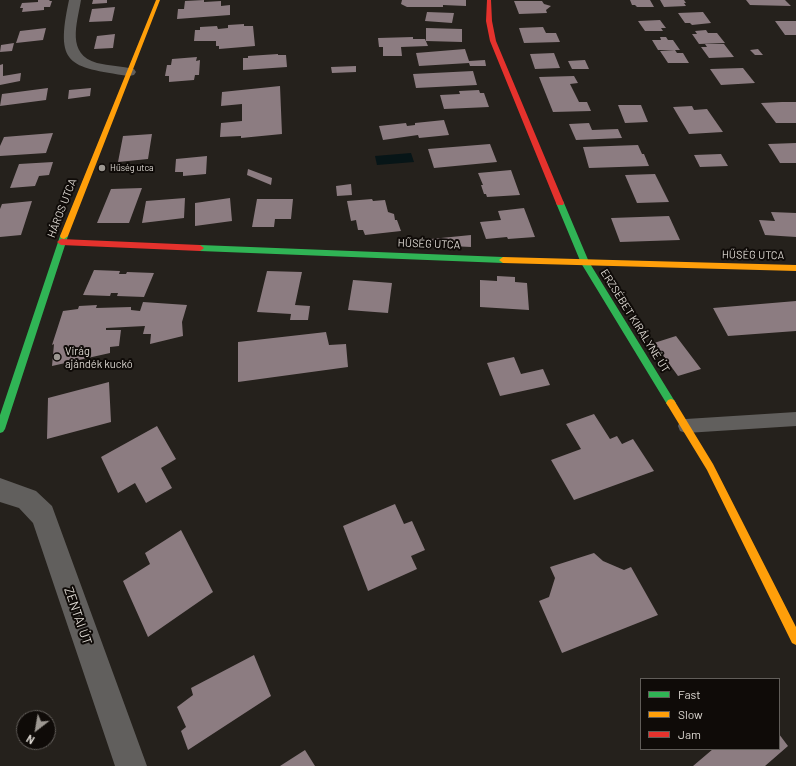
<!DOCTYPE html>
<html>
<head>
<meta charset="utf-8">
<style>
  body { margin:0 }
  #map { position:relative; width:796px; height:766px; overflow:hidden; background:#25211c; font-family:Barlow,sans-serif }
  canvas { display:block }
  .legend { position:absolute; left:640px; top:678px; width:140px; height:72px; box-sizing:border-box; background:#0f0b08; border:1px solid #615d59; margin:0; padding:5px 7px; list-style:none; font-size:12px; color:#ddd8d2 }
  .legend li { display:flex; align-items:center; gap:8px; height:20px }
  .legend b { width:20px; border:1px solid #615d59 }
  .north { position:absolute; left:16px; top:710px; width:40px; height:40px; box-sizing:border-box; background:#0f0b08; border:1px solid #615d59; border-radius:50%; rotate:211deg; font-size:11px; font-weight:700; line-height:16px; text-align:center; color:#ddd8d2 }
  .north::after { content:''; display:block; margin:auto; width:14px; height:18px; background:#9d9892; clip-path:polygon(50% 0,100% 100%,50% 72%,0 100%) }
</style>
</head>
<body>
<div id="map">
<canvas width="796" height="766"></canvas>
<ul class="legend">
<li><b style="height:5px;background:#30b455"></b>Fast</li>
<li><b style="height:5px;background:#ff9f0a"></b>Slow</li>
<li><b style="height:5px;background:#e5322d"></b>Jam</li>
</ul>
<div class="north">N</div>
</div>
<script>
const ctx = document.querySelector('canvas').getContext('2d');
ctx.lineJoin = 'round';
function fill(path, color) {
  ctx.fillStyle = color;
  ctx.fill(path, 'evenodd');
}
function stroke(path, color, width, dash) {
  ctx.strokeStyle = color;
  ctx.lineWidth = width;
  ctx.lineCap = dash ? 'butt' : 'round';
  ctx.setLineDash(dash || []);
  ctx.stroke(path);
}
function drawText(font, color, halo, rows, align = 'center') {
  ctx.font = font + ' Barlow,sans-serif';
  ctx.lineWidth = 4;
  ctx.setLineDash([]);
  ctx.textBaseline = 'middle';
  ctx.strokeStyle = halo;
  ctx.fillStyle = color;
  for (const [text, x, y, turn = 0] of rows) {
    ctx.save();
    ctx.translate(x, y);
    ctx.rotate((+turn || 0) * Math.PI / 180);
    ctx.textAlign = isNaN(turn) ? turn : align;
    if (halo) ctx.strokeText(text, 0, 0);
    ctx.fillText(text, 0, 0);
    ctx.restore();
  }
}
const water = new Path2D(`
  M411 153 414 162 377 165 375 156Z`);
const building = new Path2D(`
  M38 0H50L49 1H52L50 7H44V10L22 12 23 8H20L22 3 38 2Z
  M93 0H107V3L92 4Z
  M204 0V2L221 1V6L230 5V15L177 19 178 9H184L185 1Z
  M402 0H466V6L443 5V7H407L401 4Z
  M630 0H650L654 7H637L635 5H632Z
  M660 0H684L686 3H684L686 6 664 7Z
  M746 0H785L791 6 750 5Z
  M514 1H542L544 4 551 6 546 10 547 13 519 14Z
  M115 7 112 21 89 22 92 9Z
  M427 12 454 13 452 23 425 21Z
  M703 12 711 23 692 25 690 23H685L678 13Z
  M660 20 666 28H661L663 31H645L638 21Z
  M775 21H796V35H785Z
  M244 24V26H253L255 46 219 49V46H216V41H194L195 30H200V27L217 26 218 29 228 28V25Z
  M543 27 546 33H556L560 42 524 43 519 28Z
  M46 28 43 40 16 43 20 31Z
  M426 28 462 29V42L426 41Z
  M706 30 708 33H717L725 43 699 44 692 34H697L695 31Z
  M115 34 113 48 94 49 97 36Z
  M413 37V39H425L428 46 401 47 402 56H383V47H379L378 38Z
  M660 37H666L668 40H673L680 50H658L652 40H661Z
  M14 43 12 51 0 52 1 45Z
  M705 44H724L734 57 709 58 701 47H707Z
  M465 49 469 61 485 60 486 66H470L469 63 419 66 416 53Z
  M758 49 763 55H755L750 50Z
  M675 50 677 53H683L689 63H668L660 51Z
  M554 53 560 68 535 69 530 54Z
  M278 54V55H286L287 67 243 70V58H248V56Z
  M197 57 196 61 200 60 199 75H195L194 80 169 82V76H165L167 65H171L172 59Z
  M585 60 589 69H572L568 61Z
  M3 64V76L21 73 20 81 0 85V65Z
  M356 66V72L332 73 331 67Z
  M743 68 755 83 721 85 710 69Z
  M473 71 477 85 416 88 413 74Z
  M574 76 578 83 570 84 579 102H587L591 111 553 112 539 77Z
  M280 86 282 134 241 138V136L220 137 221 123 242 121V104L221 106 222 92Z
  M48 88 46 100 0 106 2 94Z
  M91 88 90 96 68 99 69 90Z
  M479 90 480 93H484L489 107 444 109 440 95 460 94 459 91Z
  M782 102H796V123H776L761 103Z
  M618 105H641L648 122 625 123Z
  M692 106 694 110 707 109 723 132 689 134 673 107Z
  M444 120 449 135 419 138 418 135 383 140 379 126 406 123 407 126 415 125V123Z
  M589 123 592 130 618 129 622 138 576 140 569 124Z
  M53 133 46 153 0 156V146L4 137Z
  M152 134 148 159 118 162 123 136Z
  M796 143V163H780L768 144Z
  M490 144 497 162 434 168 428 149Z
  M638 145 642 154H644L649 166 589 168 583 147Z
  M721 154 728 166 700 167 694 155Z
  M207 156 206 174 183 176V172H175L176 159Z
  M53 162 49 175 39 176 35 186 10 188 19 164Z
  M248 169 272 178 271 185 247 175Z
  M511 170 520 195 487 197 486 194H484L481 185H483L478 173Z
  M655 174 669 202 637 203 625 175Z
  M351 184 352 195 337 196 336 186Z
  M142 188 129 223H97L111 189Z
  M185 198 184 218 142 223 146 201Z
  M230 198 232 221 195 226V203Z
  M257 199H293L291 219H275L274 227H252Z
  M372 199 373 201 385 200 388 212 394 214 395 220H397L401 231 365 235 363 230H358L356 220 351 221 347 201Z
  M32 201 21 235 0 237V209L2 204Z
  M524 208 535 237 508 239 507 237 486 239 480 222 501 220 498 211Z
  M771 212 796 213V237L765 235 759 220 775 221Z
  M669 216 680 240 620 242 611 218Z
  M471 235V247L431 245V239Z
  M94 270 120 271 119 274H126L127 272 154 273 144 297 117 296 118 293H111L110 296 83 295Z
  M267 271 302 272 295 305 310 306 308 320H290L291 314 257 312Z
  M497 276 515 277V282L527 283 529 310 480 307V280L497 281Z
  M353 280 392 283 388 313 348 310Z
  M796 301V331L728 336 713 308Z
  M143 302 187 305 182 322 183 336 150 344 151 334H143L145 326 106 328V330H121L119 346 110 347V353L52 366 54 344 52 345 63 311 78 309 79 306 97 305 96 308 131 307V310L140 311Z
  M326 332 329 345 346 344 348 367 238 382V342Z
  M676 336 701 369 678 376 654 343Z
  M514 357 521 374 543 369 550 385 500 396 487 363Z
  M109 382 111 422 47 439 48 398Z
  M594 414 610 439 617 436 622 444 633 439 654 471 574 500 551 460 581 449 566 424Z
  M157 426 176 459 161 468 172 488 146 503 135 483 118 493 101 457Z
  M395 504 404 524 412 521 425 550 411 556 417 569 368 591 343 526Z
  M181 530 213 592 148 637 123 581 150 564 145 553Z
  M594 553 603 561 624 570 631 567 658 615 562 653 539 601 549 597 555 578 550 567Z
  M254 655 271 696 188 750 181 731 186 727 177 707 193 695 191 688Z
  M779 734 788 746 765 766H693L713 749H779Z
  M305 750 315 766H280Z`);
const lane = new Path2D(`
  M796 412V426L686 433 680 431 678 426 680 421 686 419Z`);
const street = new Path2D(`
  M69 0H81C77 24 66 54 97 63 109 66 122 66 134 69L136 72 134 75 129 76C68 67 55 65 69 0Z
  M0 478 36 491 52 506 147 766H115L33 523 19 508 0 502Z`);
const fast = new Path2D(`
  M557 201H563L564 203 589 262 674 400 676 403 674 406 671 407 668 406 581 263 556 203Z
  M64 233 68 236 5 429 3 432 0 433V415L60 236Z
  M200 245 503 257 507 260 503 263 200 251 196 248Z`);
const slow = new Path2D(`
  M156 0H160L68 236 64 239 61 238 60 236Z
  M503 257 796 265V271L503 263 499 260Z
  M671 399 674 400 713 464 796 627V645L792 643 707 470 668 406 666 403 668 400Z`);
const jam = new Path2D(`
  M487 0H491L492 21 496 41 564 203 563 205H557L556 203 490 41 486 21Z
  M61 239 200 245 204 248 200 251 61 245 57 242Z`);
const markers = [
  [102,168,4,"#9d9892"],
  [57,357,4,"#9d9892"]
];
const farPoinames = [
  ["Hűség utca",110,168]
];
const streetNames = [
  ["HÁROS UTCA",62,208,-69],
  ["HŰSÉG UTCA",429,244,2],
  ["HŰSÉG UTCA",753,255,1],
  ["ERZSÉBET KIRÁLYNÉ ÚT",635,321,58]
];
const poiNames = [
  ["Virág",65,351],
  ["ajándék kuckó",65,364]
];
const nearStreetnames = [
  ["ZENTAI ÚT",78,616,71]
];
fill(water, '#071517');
fill(building, '#8c7c81');
fill(lane, '#615f5d');
fill(street, '#615f5d');
fill(fast, '#30b455');
fill(slow, '#ff9f0a');
fill(jam, '#e5322d');
for (const [x, y, r, color] of markers) {
  const dot = new Path2D();
  dot.arc(x, y, r, 0, 2 * Math.PI);
  ctx.fillStyle = color;
  ctx.fill(dot);
  stroke(dot, '#0f0b08', 1.5);
}
drawText('9px', '#ddd8d2', '#0f0b08', farPoinames, 'left');
drawText('11px', '#ddd8d2', '#0f0b08', streetNames);
drawText('11px', '#ddd8d2', '#0f0b08', poiNames, 'left');
drawText('13px', '#ddd8d2', '#0f0b08', nearStreetnames);
</script>
</body>
</html>
